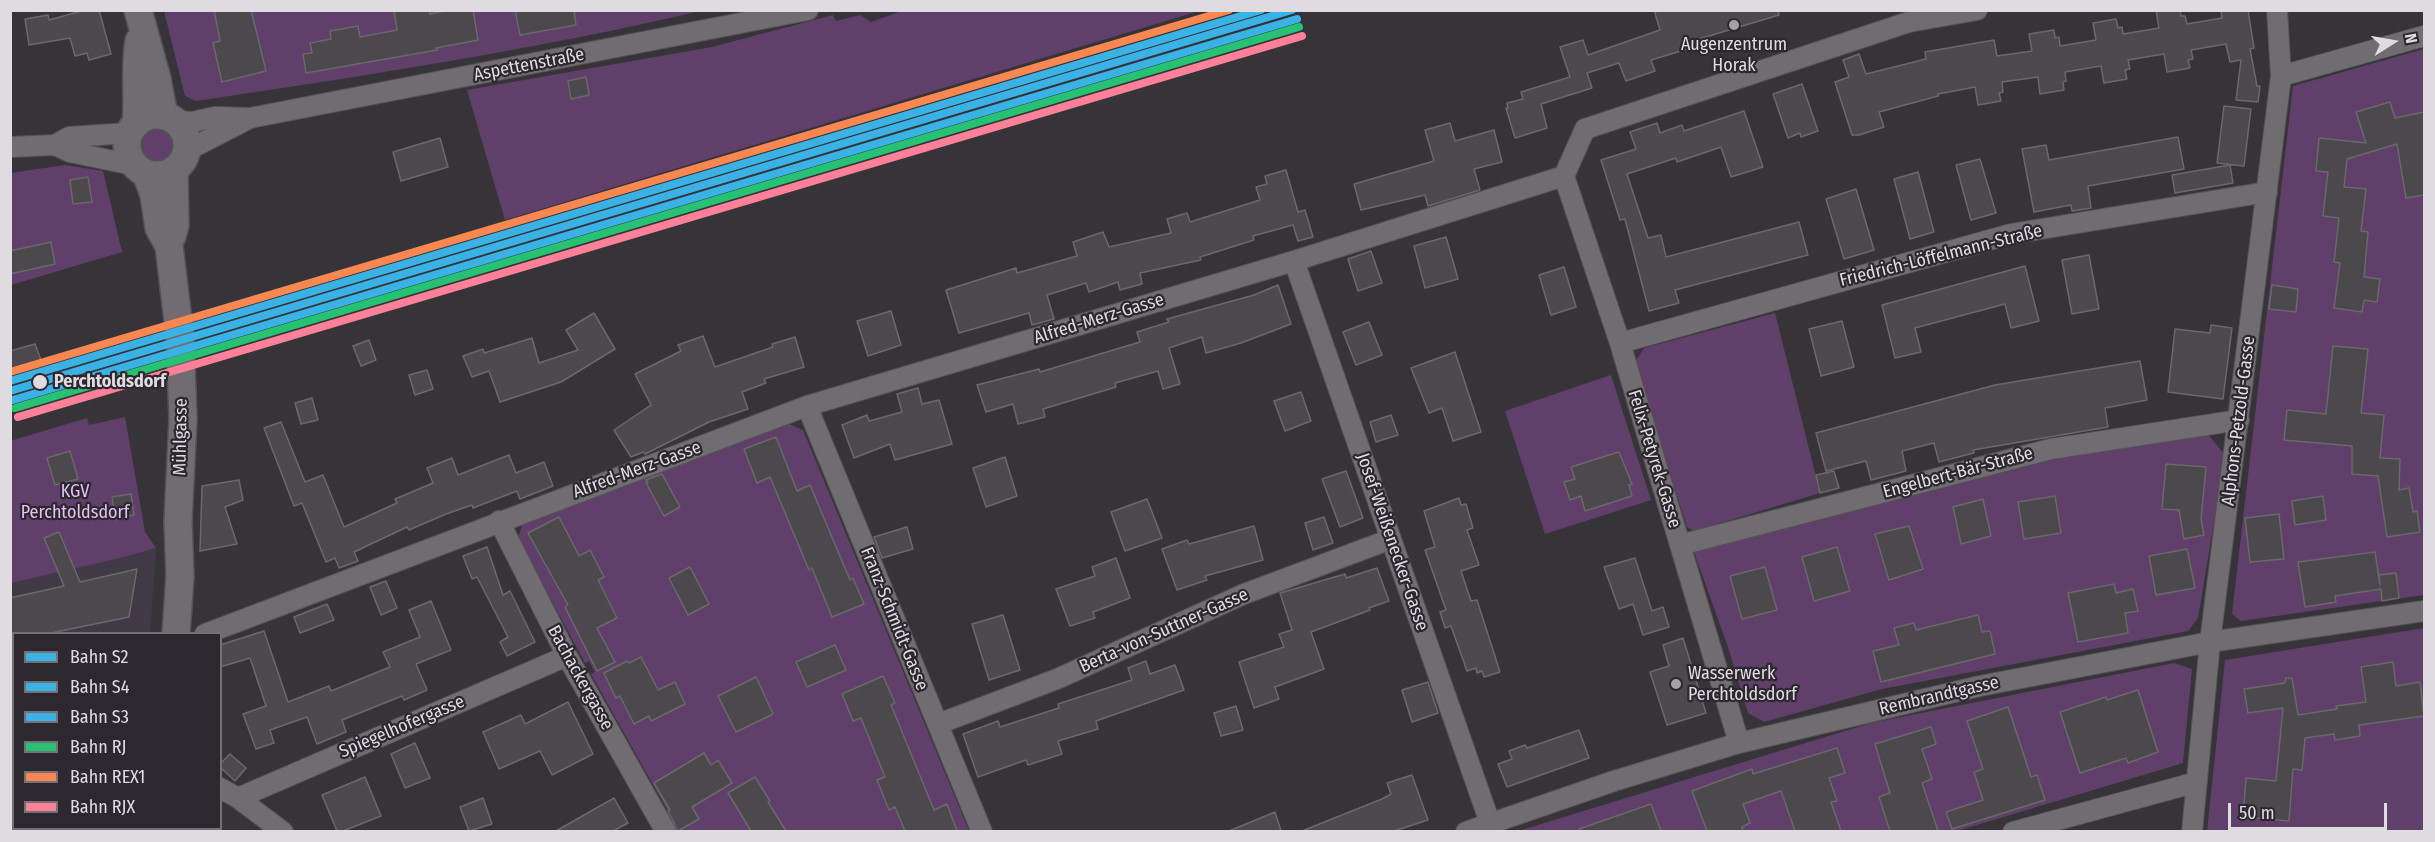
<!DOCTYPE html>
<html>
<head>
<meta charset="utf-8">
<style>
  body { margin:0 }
  #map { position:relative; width:2435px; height:842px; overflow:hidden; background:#363438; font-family:"Fira Sans Condensed",sans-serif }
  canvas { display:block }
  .frame { position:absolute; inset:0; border:12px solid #dfdce1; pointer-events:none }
  .legend { position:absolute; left:12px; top:632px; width:210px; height:198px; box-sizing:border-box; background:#2d282f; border:2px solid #747076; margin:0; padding:8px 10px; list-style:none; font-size:18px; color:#dfdce1 }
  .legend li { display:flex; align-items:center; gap:12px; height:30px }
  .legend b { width:30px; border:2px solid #747076 }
  .north { position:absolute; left:2363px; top:12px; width:60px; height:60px; -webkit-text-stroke:4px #2d282f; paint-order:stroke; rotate:79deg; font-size:16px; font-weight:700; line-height:24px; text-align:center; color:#dfdce1 }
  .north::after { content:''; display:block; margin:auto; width:21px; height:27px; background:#dfdce1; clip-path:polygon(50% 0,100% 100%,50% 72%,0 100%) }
  .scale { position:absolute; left:2228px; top:803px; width:159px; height:27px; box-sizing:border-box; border:3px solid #dfdce1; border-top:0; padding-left:8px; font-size:18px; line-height:21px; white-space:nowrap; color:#dfdce1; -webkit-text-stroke:4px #2d282f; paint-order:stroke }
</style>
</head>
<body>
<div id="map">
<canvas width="2435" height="842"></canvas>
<div class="frame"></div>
<ul class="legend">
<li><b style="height:8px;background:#3ab2e6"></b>Bahn S2</li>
<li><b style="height:8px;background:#3ab2e6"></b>Bahn S4</li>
<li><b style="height:8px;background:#3ab2e6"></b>Bahn S3</li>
<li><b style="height:8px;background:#26c172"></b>Bahn RJ</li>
<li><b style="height:8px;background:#f88751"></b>Bahn REX1</li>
<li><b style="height:8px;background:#ff8098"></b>Bahn RJX</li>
</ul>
<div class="north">N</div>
<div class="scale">50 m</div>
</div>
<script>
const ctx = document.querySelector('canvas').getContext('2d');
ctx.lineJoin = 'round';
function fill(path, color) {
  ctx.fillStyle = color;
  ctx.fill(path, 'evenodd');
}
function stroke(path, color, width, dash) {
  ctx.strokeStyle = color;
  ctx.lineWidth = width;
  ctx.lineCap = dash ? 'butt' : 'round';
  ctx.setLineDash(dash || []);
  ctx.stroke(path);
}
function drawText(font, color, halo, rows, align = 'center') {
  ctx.font = font + ' "Fira Sans Condensed",sans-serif';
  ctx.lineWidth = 4.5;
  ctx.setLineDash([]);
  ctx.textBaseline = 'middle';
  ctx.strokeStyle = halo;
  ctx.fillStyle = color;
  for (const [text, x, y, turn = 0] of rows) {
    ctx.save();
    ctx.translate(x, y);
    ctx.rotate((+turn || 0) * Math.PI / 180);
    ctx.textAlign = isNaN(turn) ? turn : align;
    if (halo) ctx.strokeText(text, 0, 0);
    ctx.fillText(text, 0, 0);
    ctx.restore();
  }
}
const built = new Path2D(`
  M156 548 150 633 14 634V801L11 802 10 583 120 558Z`);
const green = new Path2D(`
  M904 10 1199 11 505 220 467 90 712 47 833 15 836 21 860 15 871 22Z
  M164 11H700C534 50 364 76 196 101L185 96Z
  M2424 49V595L2241 621 2232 614 2293 86Z
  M139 145a17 17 0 1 1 34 0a17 17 0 1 1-34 0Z
  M65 165 103 171 122 252 11 285V173Z
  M1775 313 1820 493 1694 531 1687 527 1635 362 1644 348Z
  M1611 375 1651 500 1545 534 1505 411Z
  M125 417 145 532 156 548 120 558 11 583 10 441 87 418 89 425Z
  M789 424 803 430 969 831H679L591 674 595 672 589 661 585 663 518 538 524 520Z
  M2206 432 2225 455 2198 618 2188 631 1882 689 1764 722 1748 713 1728 647 1694 552 2064 457Z
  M2424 628V831L2207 832 2225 660Z
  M2174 663 2192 669 2183 763 1957 831 1515 832 1871 723Z`);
const building = new Path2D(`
  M85 10H99L111 54 89 60 87 53 75 56 70 38 29 45 25 19 48 15 49 20Z
  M214 10H251L266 71 222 82 213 43 220 41Z
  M394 10H429L430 14 449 10H473L478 40 436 48 437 50 306 73 303 54 312 53 310 43 331 39 330 31 358 26 360 37 397 30Z
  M515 10H574L576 25 520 35Z
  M1654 10H1778L1779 15 1699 39 1701 45 1651 60 1655 71 1626 81 1619 63 1587 73 1592 88 1541 104 1547 128 1515 138 1506 108H1508L1507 103 1523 99 1521 92 1570 77 1560 47 1583 40 1588 55 1660 30Z
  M2156 10H2180L2181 16H2185L2187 24 2222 18 2221 10H2248L2254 48 2250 49 2257 86H2260L2258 102 2236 100 2241 60 2230 62 2226 44 2191 50 2193 59 2188 60 2190 68 2167 72 2164 54 2128 60 2130 69 2125 70 2127 79 2104 83 2101 66 2065 72 2066 81 2063 82 2064 90 2040 94 2038 77 2002 82 2003 92 1999 93 2001 101 1978 105 1975 87 1938 94V96L1879 112 1884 127 1859 135H1852L1835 82 1849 77 1843 60 1859 54 1866 74 1926 59 1925 52 1994 40 1997 56 2032 51 2029 34 2054 30 2055 38 2059 37 2060 46 2096 40 2093 23 2116 19 2118 28 2122 27 2123 34 2159 28Z
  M586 77 589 95 571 99 568 81Z
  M1802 84 1818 131 1801 137 1800 133 1788 138 1773 94Z
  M2390 102 2395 118 2424 112V195L2406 198 2397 144 2347 159 2344 187 2366 189 2361 231 2368 232 2364 277 2380 279 2377 302 2364 300 2362 312 2334 308 2340 263 2334 262 2339 218 2323 216 2328 172 2316 171 2319 138 2366 143 2356 112Z
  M2224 106 2251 109 2244 166 2217 163Z
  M1744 111 1763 167 1731 177 1721 147 1677 162 1676 158 1627 174 1648 238 1661 235 1666 257 1799 222 1808 255 1675 290 1679 303 1649 311 1625 219 1620 220 1601 160 1636 149 1630 132 1657 123 1660 133 1682 125 1684 131Z
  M1450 123 1455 141 1494 130 1502 162 1474 169 1480 190 1428 206 1425 195 1361 210 1354 184 1434 161 1425 130Z
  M2178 137 2184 169 2088 186 2091 208 2072 211 2071 205 2034 212 2022 149 2046 145 2049 160Z
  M440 138 448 167 401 181 393 152Z
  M1980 159 1996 213 1971 220 1956 165Z
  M2230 165 2233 183 2175 193 2172 175Z
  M1286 170 1298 212 1305 210 1313 237 1298 241 1293 225 1253 236 1254 240 1200 257 1201 260 1140 273 1142 284 1120 290 1118 282 1089 292 1086 283 1047 295 1054 319 1032 325 1029 313 959 333 946 290 1016 268 1017 273 1077 256 1073 242 1103 232 1109 247 1171 233 1167 219 1187 213 1190 222 1260 200 1256 187 1267 184 1265 176Z
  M1918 172 1934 232 1910 239 1894 179Z
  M88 177 92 202 73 204 70 180Z
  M1856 189 1874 250 1844 259 1826 199Z
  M1446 237 1458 279 1425 288 1414 246Z
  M51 242 55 264 10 274V251Z
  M1371 251 1382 283 1358 291 1348 259Z
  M2089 255 2099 309 2072 314 2062 260Z
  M2025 266 2039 321 2011 328 2005 304 1915 328 1921 352 1895 358 1882 305Z
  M1564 267 1576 307 1551 315 1539 275Z
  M1278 285 1291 324 1241 343 1206 353 1202 337 1169 348 1180 384 1163 389 1158 371 1115 383 1116 387 1043 409 1045 417 1018 424 1013 404 986 412 977 385 1039 369 1040 372 1140 342 1137 332 1169 322 1167 319 1254 295Z
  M2272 285 2298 289 2296 312 2269 309Z
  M891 311 901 345 868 356 857 321Z
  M594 313 615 349 561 382 500 402 489 371 472 377 463 356 483 349 484 353 532 338 539 363 578 350 566 330Z
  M1842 321 1854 367 1821 376 1809 329Z
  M1369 322 1382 355 1356 365 1343 332Z
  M2211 325 2232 328 2223 399 2168 392 2175 329 2210 333Z
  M703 336 715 367 773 347 772 344 795 337 804 367 764 379 766 383 742 392 748 409 709 422 645 454 643 452 631 457 614 430 651 405 635 374 681 351 678 345Z
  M369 340 376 360 361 366 353 346Z
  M35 344 41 360 10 369V351Z
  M2333 346 2368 349 2361 413 2384 415 2380 458 2400 459 2399 490 2409 488 2413 512 2417 511 2420 532 2387 537 2378 476 2352 474V446L2284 440 2287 410 2326 414Z
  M1455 352 1481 432 1453 441 1442 408 1429 413 1411 368Z
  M2140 361 2147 400 2105 408 2108 427 1973 450 1974 453 1939 462 1934 443 1902 451 1906 471 1871 480 1866 461 1826 471 1816 433 1995 385Z
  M427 370 433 389 415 395 409 375Z
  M918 388 922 404 939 400 952 444 895 460 890 444 854 458 842 425 867 415 869 421 902 412 897 394Z
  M1301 392 1311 421 1285 431 1274 401Z
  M312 398 318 420 301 424 295 403Z
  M1391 415 1398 435 1376 442 1370 422Z
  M281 422 305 482 323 475 344 527 397 503 395 499 433 483 427 468 452 458 458 475 509 455 516 473 544 462 553 486 520 499 517 491 473 508 472 505 446 514 409 530 407 527 354 552 358 561 339 568 335 558 326 562 302 503 294 506 264 428Z
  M776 437 797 491 810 485 850 580 853 578 864 604 832 617 812 568 809 570 770 477 757 483 744 449Z
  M70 451 78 479 55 485 47 458Z
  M1619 452 1632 484 1629 485 1632 496 1585 511 1581 496 1570 500 1564 482 1575 479 1571 467Z
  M1005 457 1017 496 986 507 973 468Z
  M2166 464 2206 467 2201 519 2204 535 2184 539 2179 510 2162 509Z
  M1346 471 1363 518 1340 527 1322 479Z
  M1834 471 1839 488 1820 493 1816 475Z
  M662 474 680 507 664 516 646 483 648 482 646 480Z
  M239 480 243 500 225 507 237 544 200 551 202 486Z
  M131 494 134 515 115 518 112 497Z
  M2055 496 2061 533 2024 539 2018 502Z
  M2323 496 2326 520 2295 525 2292 501Z
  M1459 498 1461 505 1466 504 1473 528 1467 530 1479 565 1461 571 1471 601 1477 600 1500 672 1484 677 1482 671 1477 673 1476 668 1467 671 1451 626 1445 628 1440 612 1446 610 1425 550 1435 547 1424 511Z
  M1147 499 1162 538 1125 551 1111 512Z
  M1983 499 1991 536 1961 544 1953 507Z
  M2279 514 2284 559 2250 562 2245 518Z
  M559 517 579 556 590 550 604 577 598 580 617 618 597 628 615 662 597 671 565 607 568 605 528 533Z
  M1324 517 1333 543 1313 550 1305 523Z
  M1254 526 1263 560 1205 576 1207 580 1177 590 1162 549 1187 540 1189 544Z
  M1909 526 1923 569 1889 580 1875 534Z
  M907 527 913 549 882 558 874 537Z
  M59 532 80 582 137 569 129 617 51 633H10V598L64 586 44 538Z
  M487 547 503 595 510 591 535 642 507 656 500 642 508 637 477 577 472 579 463 556Z
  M1837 547 1850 591 1814 601 1802 557Z
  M2187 549 2195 588 2156 595 2149 556Z
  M2375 552 2380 585 2379 575 2396 573 2399 598 2382 601 2381 589 2335 596 2336 602 2305 607 2298 562Z
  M1116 558 1130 598 1093 612 1095 618 1070 626 1056 589 1095 576 1092 567Z
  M1635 558 1652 611 1663 607 1669 627 1643 635 1633 604 1619 609 1604 567Z
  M690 567 709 604 688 615 669 578Z
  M1765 567 1777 610 1742 619 1730 576Z
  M1377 568 1389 601 1369 608 1370 610 1311 632 1324 669 1275 687 1279 699 1254 708 1239 662 1284 647 1279 634 1292 630 1280 593 1345 574 1346 578Z
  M386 581 397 608 381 615 370 587Z
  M2114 584 2116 593 2133 589 2138 611 2125 613 2128 633 2078 642 2068 593Z
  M431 601 451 650 416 664 427 690 404 700 402 696 342 720 346 732 317 744 307 717 270 730 274 743 256 749 243 714 266 706 250 658 220 667V645L264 631 288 702 329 686 331 691 390 667 383 652 420 637 409 610Z
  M327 604 334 620 300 633 294 617Z
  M1003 615 1020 670 989 680 972 624Z
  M1978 615 1982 632 1990 631 1995 654 1881 682 1873 651 1899 645 1894 628 1914 623 1916 630Z
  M1683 638 1706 713 1667 725 1650 672 1669 666 1663 645Z
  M835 645 846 670 807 687 796 662Z
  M641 657 658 690 675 682 685 704 651 721 649 716 634 724 620 696 616 698 604 673 627 661 629 663Z
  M1146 661 1150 674 1175 665 1184 690 1096 721 1098 729 1058 741 1062 754 1028 765 1026 760 978 777 963 734 998 721 1000 727 1059 708 1058 704 1132 680 1128 668Z
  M2393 662 2396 686 2420 682 2424 716 2359 725 2360 736 2335 740 2334 734 2305 738 2302 770 2293 769 2289 821 2243 817 2246 778 2276 781 2283 708 2248 713 2244 689 2285 683 2286 678H2292L2298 715 2337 709 2336 706 2366 702 2361 667Z
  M883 676 895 703 891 705 934 810 947 804 957 831H905L895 807 889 810 877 780 885 777 861 718 853 721 842 694Z
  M756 677 773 714 736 732 718 696Z
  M1428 682 1438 713 1412 722 1402 690Z
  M2138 690 2158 752 2128 763 2126 758 2080 773 2060 712 2106 697 2107 700Z
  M568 702 593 754 552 775 540 751 499 769 483 732 521 715 525 724Z
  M1236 706 1243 730 1221 736 1214 713Z
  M2008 707 2031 777 2037 775 2045 800 1952 829 1946 812 1983 800 1974 772 1983 769 1967 721Z
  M1931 727 1936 744 1922 749 1932 779 1922 783 1938 831H1890L1879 797 1890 793 1875 744Z
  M1579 730 1589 758 1507 787 1498 764 1512 759 1509 751 1525 745 1527 748Z
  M415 743 430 778 405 788 391 754Z
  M1837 748 1845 773 1829 778 1837 801 1831 802 1841 831H1795L1781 791 1743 804 1750 823 1742 827 1743 831H1707L1692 791 1752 769 1753 774Z
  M704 753 711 765 718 760 732 783 692 807 699 819 678 831 668 811 670 810 654 783Z
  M230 754 246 768 235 781 220 767V764Z
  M1412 775 1428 820 1394 831H1302L1382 799 1391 794 1387 783Z
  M365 777 381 816 343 831H337L322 795Z
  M755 777 770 801 768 802 786 831H751L728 793Z
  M483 798 492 824 469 831 460 807Z
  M614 798 628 823 613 831H556Z
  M1651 804 1661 831H1580L1579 829Z
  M1275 812 1281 831H1229Z`);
const street = new Path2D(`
  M2281 76 2424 36
  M175 121 192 122 215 117 250 118 808 10
  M55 145 70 152 133 165
  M10 147 55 145 69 137 129 133
  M186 151 250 118
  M1564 176 1620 343 1739 743
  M1294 261 1490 823 1491 832
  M1620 343 2011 234 2267 192
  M807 406 982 832
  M499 521 567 656 666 832
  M1680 545 2051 449 2239 420
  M205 634 807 406 1294 261 1564 176 1585 129 1909 22 1977 10
  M938 724 1057 679 1244 594 1391 539
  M10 770H14
  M220 788 238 798 283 832
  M238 798 567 656
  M1466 832 1614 781 1739 743 1980 686 2210 642 2424 611
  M2013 832 2197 782
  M2192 832 2210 642 2281 76 2277 10`);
const secondary = new Path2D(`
  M138 10 157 79 164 116
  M127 145a30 30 0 1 1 60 0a30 30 0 1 1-60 0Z
  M136 124C139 96 134 69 139 41
  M146 173 154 195 159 228 169 246 180 337 183 419 178 521 180 576 176 634
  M172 236 175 225 174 170
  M197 828V832`);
const rail1 = new Path2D(`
  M10 391 1292 10`);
const rail2 = new Path2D(`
  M13 400 1297 19`);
const rail3 = new Path2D(`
  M10 381 1261 10`);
const rail4 = new Path2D(`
  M15 408 1299 27`);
const rail5 = new Path2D(`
  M10 372 1229 10`);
const rail6 = new Path2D(`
  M18 417 1302 36`);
const markers = [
  [1734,25,6,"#a4a1a6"],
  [40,382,8,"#dfdce1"],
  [1676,684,6,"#a4a1a6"]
];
const poiNames = [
  ["Augenzentrum",1734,45],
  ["Horak",1734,66],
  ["Wasserwerk",1688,674,"left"],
  ["Perchtoldsdorf",1688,695,"left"]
];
const streetNames = [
  ["Aspettenstraße",529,65,-11],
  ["Friedrich-Löffelmann-Straße",1941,256,-14],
  ["Alfred-Merz-Gasse",1099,319,-17],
  ["Alphons-Petzold-Gasse",2239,421,-83],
  ["Mühlgasse",181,437,-89],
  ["Felix-Petyrek-Gasse",1654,459,73],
  ["Alfred-Merz-Gasse",637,470,-20],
  ["Engelbert-Bär-Straße",1958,473,-15],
  ["Josef-Weißenecker-Gasse",1392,542,71],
  ["Franz-Schmidt-Gasse",894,619,68],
  ["Berta-von-Suttner-Gasse",1164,631,-24],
  ["Bachackergasse",580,678,61],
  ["Rembrandtgasse",1939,696,-13],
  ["Spiegelhofergasse",402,727,-23]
];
const stopNames = [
  ["Perchtoldsdorf",54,382]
];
const parkNames = [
  ["KGV",75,492],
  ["Perchtoldsdorf",75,513]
];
fill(built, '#413945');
fill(green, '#60406b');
fill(building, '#4b494c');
stroke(building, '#6a686b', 1.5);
stroke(street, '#555256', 22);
stroke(secondary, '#555256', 30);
stroke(street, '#6f6d70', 20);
stroke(secondary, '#6f6d70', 27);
stroke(rail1, '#3ab2e6', 8);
stroke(rail2, '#3ab2e6', 8);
stroke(rail3, '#3ab2e6', 8);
stroke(rail4, '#26c172', 8);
stroke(rail5, '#f88751', 8);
stroke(rail6, '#ff8098', 8);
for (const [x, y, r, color] of markers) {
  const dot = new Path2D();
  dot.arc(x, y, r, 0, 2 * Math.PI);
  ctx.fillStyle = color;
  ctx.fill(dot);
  stroke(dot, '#2d282f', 2);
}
drawText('18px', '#dfdce1', '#2d282f', poiNames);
drawText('18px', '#dfdce1', '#2d282f', streetNames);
drawText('bold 18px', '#dfdce1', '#2d282f', stopNames, 'left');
drawText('18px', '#e6bff4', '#2d282f', parkNames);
</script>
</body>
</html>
